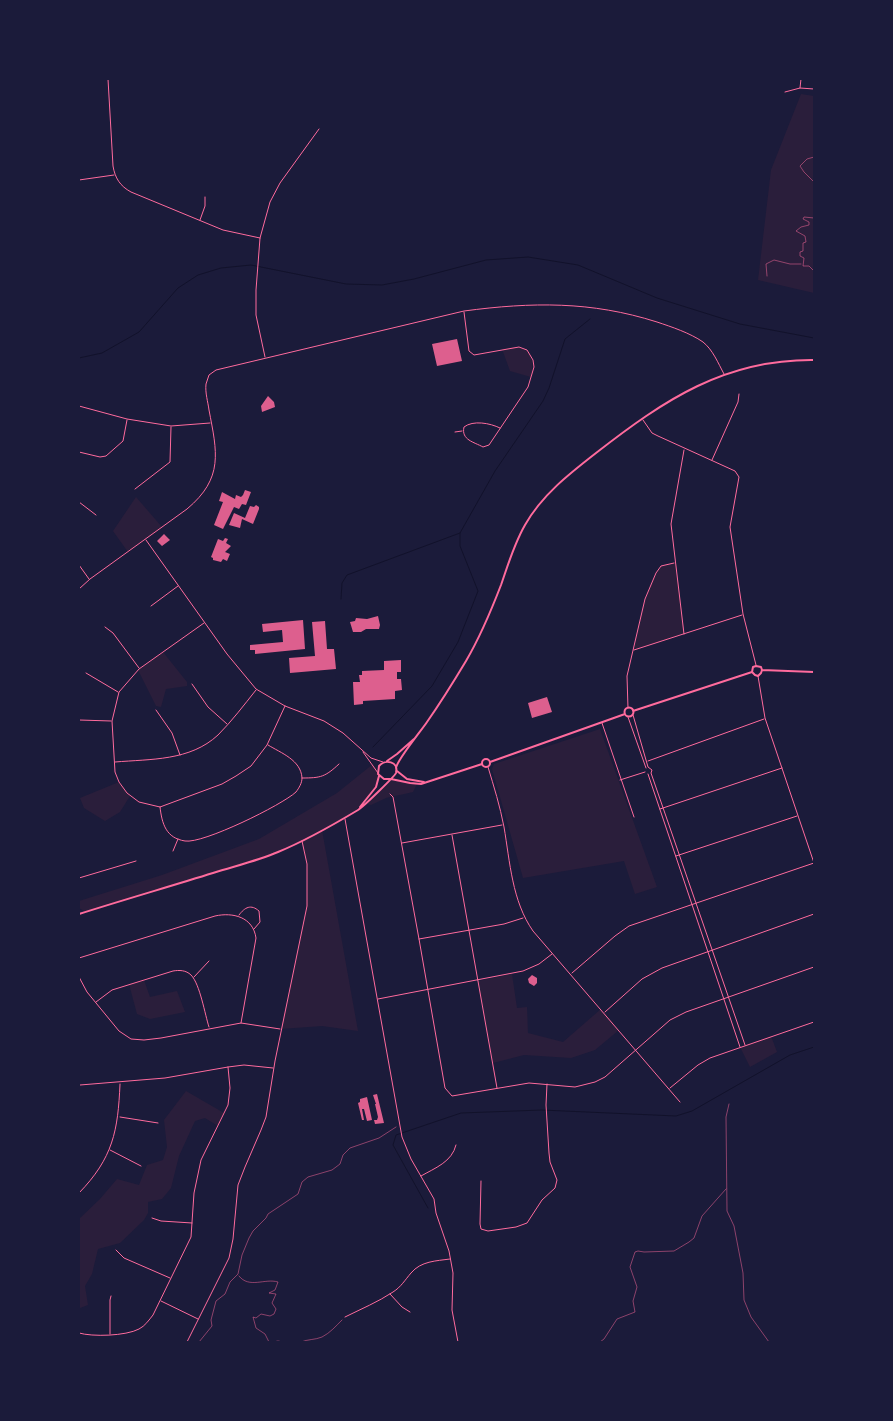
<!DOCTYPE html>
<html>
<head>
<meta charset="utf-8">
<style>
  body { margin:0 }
  #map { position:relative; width:893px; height:1421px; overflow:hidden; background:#1b1b3a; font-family:Karla,sans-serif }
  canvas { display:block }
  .frame { position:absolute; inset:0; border:80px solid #1b1b3a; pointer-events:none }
</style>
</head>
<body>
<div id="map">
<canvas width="893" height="1421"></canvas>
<div class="frame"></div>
</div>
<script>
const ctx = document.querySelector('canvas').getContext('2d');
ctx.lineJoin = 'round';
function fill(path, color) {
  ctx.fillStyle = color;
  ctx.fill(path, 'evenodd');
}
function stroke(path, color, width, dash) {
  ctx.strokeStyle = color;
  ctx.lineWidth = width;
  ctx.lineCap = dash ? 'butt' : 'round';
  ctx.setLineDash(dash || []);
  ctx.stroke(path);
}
const green = new Path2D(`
  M801 94 814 96V293L758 280 771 170Z
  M513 347C532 347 535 361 531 377L510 371 502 349Z
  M136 497 162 527 128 552 113 531Z
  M675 563 684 634 634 650C640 622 644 591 661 566Z
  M163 652 187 682V686L166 689 161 707 156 706 138 670Z
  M600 729 657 887 635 894 624 861 523 878 492 769 494 764Z
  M373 764C394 794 342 819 322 830L358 1031 322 1026 281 1029 307 906V864L302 841 270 855 86 912 79 908V901L162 875 259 839 337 793Z
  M389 780 417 784 413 792 386 798 371 805 367 804Z
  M119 782 130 796 120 812 105 821 84 808 80 798Z
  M512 974 517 1008 527 1007 528 1033 563 1042 601 1009 619 1030 595 1050 571 1058 524 1055 493 1063 478 981Z
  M144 980 150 997 177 991 185 1012 150 1019 137 1014 129 984Z
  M771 1036 777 1052 750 1067 740 1047Z
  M186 1091 224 1113 218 1126 205 1118 195 1121 179 1156 171 1188 162 1199 148 1202V1213L144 1220 120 1243 98 1249 92 1274 85 1286 88 1305 80 1308 79 1307V1219L100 1199 117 1179 139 1185 147 1165 163 1160 167 1147 164 1120Z`);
const stream = new Path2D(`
  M79 358 102 353 139 332 178 288 198 275 221 268 251 265 346 284 382 285 414 279 486 260 528 257 578 265 657 298 740 324 814 338
  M341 599 342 583 347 575 460 533
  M373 747 432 686 458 642 478 591 460 546V533L495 471 543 401 549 388 565 339 590 319
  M428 1208 393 1145 396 1135 461 1113 542 1110 676 1116 692 1111 790 1055 814 1047`);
const building = new Path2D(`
  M457 339 462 361 437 366 432 344Z
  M268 396 274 402 275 407 262 412 261 406Z
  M245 490 251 492 246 505 242 504 239 509 234 507 223 529 214 525 223 502 219 501 222 492 235 499 236 495 241 497 243 495Z
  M256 505 259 507V509L253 524 242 519 240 528 229 525 234 513 245 518 250 506 254 507Z
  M164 534 170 540 162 546 157 541Z
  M225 538 228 539 226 543 231 546 225 552 230 554 227 561 223 559 221 562 213 560V558L211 557 218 539 223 541Z
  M378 616 380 625 379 629H366L361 632H353L350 622 355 621 356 618 367 619Z
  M303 620 305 649 255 654V650H250V645L283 642 282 630 263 632 262 624Z
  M325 621 327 649H334L336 669 290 673 289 658 315 656 312 622Z
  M401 660V672H397V679H401L402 690 395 691V699L363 701V704L354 705 353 682H360L359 675H362V671L384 670V661Z
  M547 697 552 712 532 718 528 703Z
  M532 975 537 978V983L534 986 529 983 528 979Z
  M377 1094 384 1123 375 1124 374 1120H377L378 1117 375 1104H376L373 1095Z
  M367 1097 372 1120 367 1121 364 1109H362L364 1120H362L358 1103 360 1102V1099Z`);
const path = new Path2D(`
  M814 157 807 159 800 166 804 172 814 182
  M814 218 804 217 803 219 809 222V225L801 227 796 231 805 236 806 242 803 243V251L800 252V256L804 258 803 266H809L814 271
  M767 276 766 264 774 260 790 264H801
  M729 1104 726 1117 727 1211 734 1226 743 1273 744 1300 751 1317 769 1342
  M239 1276C249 1289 265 1278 278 1282L275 1290 269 1293 276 1294 272 1303 276 1309 274 1314 270 1316 261 1314 256 1318 253 1317 256 1328 265 1334 269 1342
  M199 1342 212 1326 211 1320 216 1301 225 1294 230 1282 238 1274 242 1255 249 1238 253 1231 266 1218 268 1214 298 1194 302 1182 308 1177 332 1170 340 1164 343 1155 350 1148 379 1138 396 1127
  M273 1342 278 1341 283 1342
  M301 1342C308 1339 315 1340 322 1337 330 1333 336 1326 342 1320
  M600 1342 604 1339 617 1319 635 1312 633 1301 637 1287 630 1267 635 1252 638 1251 644 1252 674 1251 689 1242 694 1238 702 1216 726 1189`);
const minor = new Path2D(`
  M108 79 113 166C115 178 120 186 131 192L223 230 260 238
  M800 88 801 79
  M785 92 800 88 814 89
  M79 180 114 175
  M200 220 205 206V197
  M464 312 469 351 474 355 519 347 527 350 533 360 534 367 528 387 489 445 483 447C474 442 461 440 464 427 473 420 490 423 500 428
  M265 357 256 315V290L260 238 270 202 280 183 319 129
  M79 406 127 419 171 426 210 423
  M643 420 652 433 658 436 735 471 739 477 730 527 743 614 756 665
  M455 432 462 431
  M79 452 100 457 106 456 123 441 127 420
  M712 460 738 402 739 394
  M135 489 170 462 171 427
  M79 502 96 515
  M146 540 227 654 256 689 285 706 324 721 343 733 371 758 383 762
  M79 565 89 579
  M79 589 90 579 187 509C224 478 217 452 209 410 208 402 205 393 206 384L209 375 216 370 464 311C532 302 591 301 657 322 672 327 690 333 703 342 713 350 718 363 724 374
  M151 606 178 586
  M204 623 139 669 119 692 112 721 115 772 119 782 127 793 139 802 160 807 222 784 236 776 251 766 267 745 285 706
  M105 627 113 633 139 668
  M684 634 671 524 684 450
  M634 650 742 615
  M86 673 118 692
  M758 676 765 718 814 863
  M192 684 208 707 227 724
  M628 708 627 676 645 599 656 573 661 566 674 563
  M156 710 172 733 180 755
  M633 715 648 767 652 770 651 773 745 1045
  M628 717 646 768
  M79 720 111 721
  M602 723 634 817
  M363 752 378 773
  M648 761 764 719
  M115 762C151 759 190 761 218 735 232 721 244 705 256 690
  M488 767C494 787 500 806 504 827 510 862 512 901 533 931L680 1102
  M648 774 740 1047
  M302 778C321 778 325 777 339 764
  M620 780 645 772
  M390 794 393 797 419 939 445 1088 452 1096 529 1083 575 1087 595 1082 605 1077 670 1020 686 1012 814 967
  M160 807C162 824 166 838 185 841 203 844 282 805 296 792 299 788 302 783 302 778 301 760 281 753 268 745
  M660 809 782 768
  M345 819 402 1137 411 1159 434 1199 436 1213 449 1251 453 1273 452 1310 458 1342
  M452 835 497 1088
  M402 843 502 825
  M173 851 178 839
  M676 856 797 816
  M79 878 136 861
  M239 915C245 907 251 904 259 911L260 922 254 929
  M419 939 504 924 523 918
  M79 958 215 916C233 912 253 917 256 938L241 1023
  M572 973 615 936 629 926 814 863
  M79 977 87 992 119 1031 131 1039 144 1040 161 1038 241 1023 280 1029
  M194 977 209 961
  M378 999 523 971 539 964 552 954
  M96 1002 112 990 173 971C179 970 186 970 191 975 200 984 205 1015 209 1027
  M605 1012 642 979 662 968 814 914
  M79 1076V1095
  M80 1085 165 1078 228 1067 244 1065 273 1068
  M670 1088 698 1065 710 1058 814 1022
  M120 1117 158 1123
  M110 1150 141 1166
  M421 1176C435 1168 452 1162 456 1145
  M481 1181 480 1224 481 1229 488 1231 516 1227 527 1223 542 1200 555 1188 557 1180 550 1162 549 1153 546 1105 547 1084
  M79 1193C113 1158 118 1131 120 1084
  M152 1218 161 1221 192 1223
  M116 1250 124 1258 170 1278
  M390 1294 402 1307 410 1312
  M161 1301 198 1319
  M345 1317C361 1309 378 1302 393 1292 401 1287 405 1280 411 1273 421 1261 436 1261 450 1259
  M79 1333C92 1337 126 1336 139 1329 145 1326 149 1320 153 1315L191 1237 194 1193 201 1160 228 1105 230 1088 228 1067
  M110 1334V1300L111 1296
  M187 1342 229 1258 233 1239 238 1185 245 1167 261 1130 266 1117 275 1061 307 906V864L302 841`);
const secondary = new Path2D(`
  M762 670 814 672
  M752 672 753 667 756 666 761 667 762 670
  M752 672 755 675 758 676 761 673 762 670
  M624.5 712a4.5 4.5 0 1 1 9 0a4.5 4.5 0 1 1-9 0Z
  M633 711 752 672
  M482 763a4 4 0 1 1 8 0a4 4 0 1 1-8 0Z
  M387 761 397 754 414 739
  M490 762 625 714
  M396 768C397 760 421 731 427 722 441 702 454 681 466 661 480 637 491 611 501 585 508 565 514 544 525 525 542 495 569 474 596 453 664 400 725 359 814 360
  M397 771 407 779 424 782
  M391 779 410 783 421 784 482 764
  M360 807 376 787 379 776
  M79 914C123 900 168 887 213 873 235 866 257 861 278 852 305 841 333 825 358 810 363 807 395 776 396 773 399 761 385 759 379 766L378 774 384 779H391`);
fill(green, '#2a1e3b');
stroke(stream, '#12122b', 1);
fill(building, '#dd5f8e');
stroke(path, '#ff6b9d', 0.5);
stroke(minor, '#ff6b9d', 1);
stroke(secondary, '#ff6b9d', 2);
</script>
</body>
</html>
